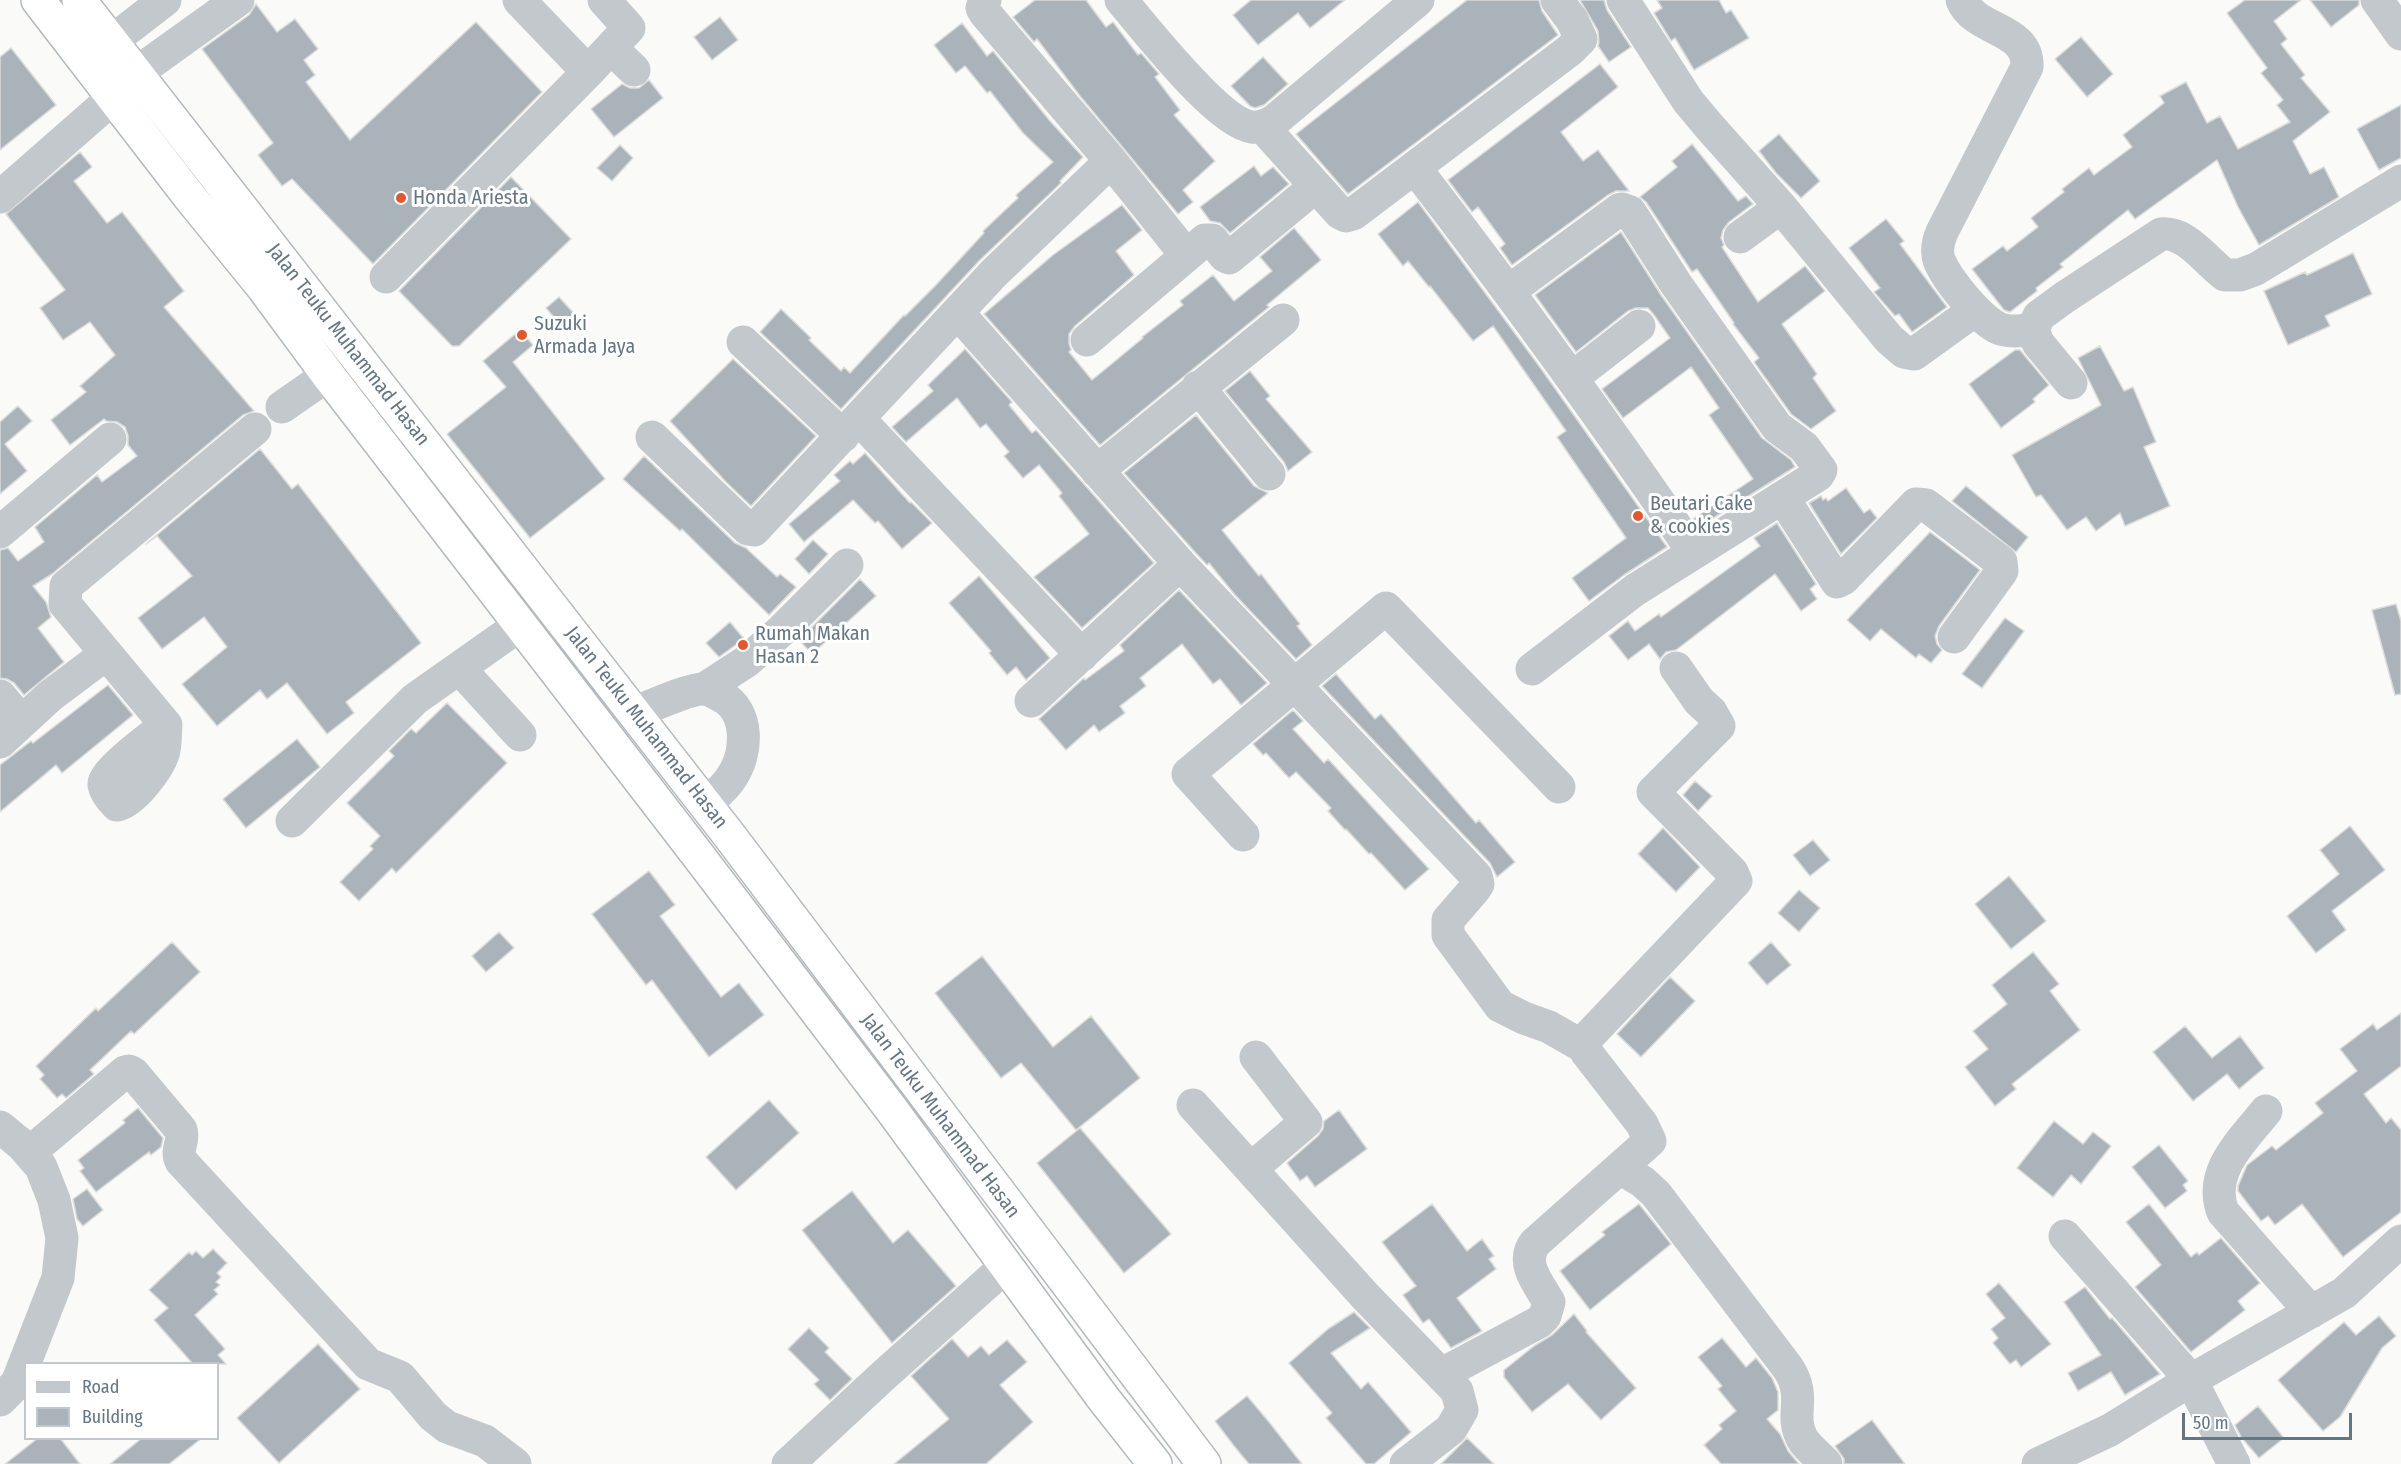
<!DOCTYPE html>
<html>
<head>
<meta charset="utf-8">
<style>
  body { margin:0 }
  #map { position:relative; width:2401px; height:1464px; overflow:hidden; background:#fafaf8; font-family:"Fira Sans Condensed",sans-serif }
  canvas { display:block }
  .legend { position:absolute; left:24px; top:1362px; width:195px; height:78px; box-sizing:border-box; background:#fff; border:2px solid #c1c8cd; margin:0; padding:8px 10px; list-style:none; font-size:18px; color:#657683 }
  .legend li { display:flex; align-items:center; gap:12px; height:30px }
  .legend b { width:30px; border:2px solid #c1c8cd }
  .scale { position:absolute; left:2182px; top:1413px; width:170px; height:27px; box-sizing:border-box; border:3px solid #657683; border-top:0; padding-left:8px; font-size:18px; line-height:21px; white-space:nowrap; color:#657683; -webkit-text-stroke:4px #fff; paint-order:stroke }
</style>
</head>
<body>
<div id="map">
<canvas width="2401" height="1464"></canvas>
<ul class="legend">
<li><b style="height:8px;background:#c3c8cc"></b>Road</li>
<li><b style="height:16px;background:#aab3b9"></b>Building</li>
</ul>
<div class="scale">50 m</div>
</div>
<script>
const ctx = document.querySelector('canvas').getContext('2d');
ctx.lineJoin = 'round';
function fill(path, color) {
  ctx.fillStyle = color;
  ctx.fill(path, 'evenodd');
}
function stroke(path, color, width, dash) {
  ctx.strokeStyle = color;
  ctx.lineWidth = width;
  ctx.lineCap = dash ? 'butt' : 'round';
  ctx.setLineDash(dash || []);
  ctx.stroke(path);
}
function drawText(font, color, halo, rows, align = 'center') {
  ctx.font = font + ' "Fira Sans Condensed",sans-serif';
  ctx.lineWidth = 6;
  ctx.setLineDash([]);
  ctx.textBaseline = 'middle';
  ctx.strokeStyle = halo;
  ctx.fillStyle = color;
  for (const [text, x, y, turn = 0] of rows) {
    ctx.save();
    ctx.translate(x, y);
    ctx.rotate((+turn || 0) * Math.PI / 180);
    ctx.textAlign = isNaN(turn) ? turn : align;
    if (halo) ctx.strokeText(text, 0, 0);
    ctx.fillText(text, 0, 0);
    ctx.restore();
  }
}
const building = new Path2D(`
  M1035 0H1086L1106 27 1113 22 1138 55 1141 53 1159 74 1155 77 1180 110 1174 115 1215 161 1183 190 1193 202 1178 214 1080 96 1037 39 1034 42 1013 17Z
  M1251 0H1345L1310 28 1298 13 1258 45 1233 15Z
  M1467 0H1539L1542 11 1558 35 1348 194 1296 134Z
  M1580 0H1604L1607 10 1631 47 1609 62 1598 46 1599 42 1598 31Z
  M1657 0H1719L1726 13 1731 10 1749 38 1694 70 1675 38 1671 41 1654 13 1662 8Z
  M2245 0H2301L2274 21 2287 39 2281 44 2305 75 2301 78 2330 112 2293 141 2310 174 2324 167 2339 197 2259 245 2238 207 2217 160 2135 219 2128 210 2060 264 2063 267 2036 288 2037 291 2010 312 2004 310 1972 269 2003 246 2007 251 2038 227 2031 218 2064 192 2062 189 2089 168 2094 175 2132 147 2123 135 2164 103 2160 96 2186 82 2207 123 2220 116 2238 149 2290 122 2277 105 2283 100 2261 73 2267 68 2227 13Z
  M2310 0H2359V5L2331 27Z
  M256 4 277 32 295 19 318 49 304 60 315 75 306 82 350 140 476 22 542 92 373 264 292 179 282 186 258 155 273 143 202 49 249 15Z
  M720 17 738 40 712 60 694 37Z
  M962 23 987 56 993 51 1050 121 1083 157 1060 181 1061 183 980 260 841 409 760 332 781 309 811 338 809 340 841 371 844 367 850 373 904 315 905 316 936 285 984 233 983 231 1018 198 1016 195 1053 162 1023 133 990 91 987 93 965 66 956 73 934 45Z
  M2081 37 2113 74 2087 97 2055 59Z
  M11 48 56 105 0 150V57Z
  M1263 57 1288 84 1264 105 1255 108 1250 106 1231 86Z
  M1600 64 1618 87 1561 132 1583 161 1598 150 1629 191H1616L1608 195 1512 265 1500 248 1505 244 1478 207 1472 212 1448 180Z
  M649 80 663 98 614 137 591 109 622 84 630 88H639Z
  M2401 105V158L2379 170 2357 129Z
  M1779 134 1820 181 1801 198 1776 173 1759 151Z
  M1692 144 1738 201 1746 196 1753 204 1729 222 1723 230 1721 238 1724 245 1722 247 1758 302 1805 266 1825 291 1782 324 1817 374 1813 378 1836 411 1811 429 1791 414 1754 362 1759 358 1733 324 1734 323 1697 269 1692 272 1646 202 1640 197 1677 167 1672 161Z
  M620 145 633 158 612 181 597 168Z
  M80 152 92 167 74 181 107 223 122 212 184 291 164 307 254 411 243 415 52 574 33 586 46 602 51 617 38 628 64 662 24 695 14 683 7 679 0 678V550L8 548 18 561 44 542 35 527 97 475 102 482 137 456 128 445V436L125 427 117 422 106 421 104 419 70 445 51 420 86 392 80 386 115 355 90 322 63 340 40 308 65 290 6 214Z
  M1254 166 1261 176 1273 167 1289 184 1230 233 1220 223 1210 221 1200 207Z
  M511 177 571 239 459 346H452L399 291Z
  M1418 202 1542 370 1667 547 1624 575 1589 601 1572 578 1626 538 1557 437 1566 431 1493 326 1473 341 1430 286 1429 287 1408 261 1403 266 1378 234Z
  M1122 205 1142 230 1116 251 1134 275 1075 326 1069 334V343L1071 350 1069 352 1092 380 1143 338 1142 337 1183 305 1180 301 1213 275 1234 301 1272 271 1260 257 1294 228 1321 260 1267 305 1269 307 1100 445 984 314 1053 255Z
  M1886 219 1904 241 1900 244 1947 307 1912 332 1899 314 1895 316 1874 292 1880 288 1849 248Z
  M1621 232 1661 295 1762 438 1791 460 1795 467 1699 527 1693 519 1753 479 1709 415 1719 408 1691 367 1623 418 1602 389 1670 338 1654 315 1648 308H1636L1628 311 1576 352 1535 295Z
  M2353 253 2372 294 2325 316 2330 326 2288 345 2264 291 2305 272 2307 275Z
  M559 297 579 319 566 331 546 308Z
  M520 330 533 345 513 362 605 479 530 538 447 434 506 387 483 361Z
  M2100 346 2124 391 2133 387 2156 442 2144 447 2170 506 2125 526 2120 513 2096 531 2086 517 2067 530 2041 495 2036 497 2012 455 2101 405 2078 358Z
  M965 349 1012 402 1009 405 1032 433 1036 430 1154 563 1082 628 1034 577 1089 534 1059 496 1062 493 1039 465 1023 478 1004 456 1009 452 986 424 980 428 957 398 906 442 892 427 933 391 928 385Z
  M2015 350H2020L2049 385 2033 399 2035 402 2001 428 1969 384Z
  M733 359 816 436 751 506 726 482 670 421Z
  M1250 371 1270 396 1266 399 1312 452 1288 471 1284 462 1225 391Z
  M18 406 32 421 5 444 27 471 0 494V422Z
  M1196 415 1254 486 1268 493 1222 530 1259 576 1261 574 1300 624 1297 626 1312 645 1296 659 1235 595 1209 563 1207 565 1194 551 1124 473Z
  M260 449 292 489 298 484 421 643 346 702 354 713 327 734 287 683 267 699 260 690 217 726 182 684 227 647 204 617 162 649 138 618 192 576 157 536 146 544Z
  M865 453 910 503 911 502 932 523 902 549 878 521 875 523 853 500 804 542 789 524 840 481 834 475 850 461 853 464Z
  M644 456 735 543 746 548 777 577 780 574 796 587 769 615 682 529 680 531 623 479Z
  M1966 486 2028 537 2016 552 1952 501Z
  M1846 488 1864 513 1870 509 1877 518 1841 554 1809 503 1821 496 1823 500 1826 498 1828 501Z
  M1777 523 1816 584 1810 589 1817 599 1801 611 1775 574 1676 650 1666 652 1660 659 1649 644 1628 660 1609 636 1628 621 1635 631 1659 614 1661 617 1760 546 1754 538Z
  M1930 532 1980 570 1939 626 1935 636 1937 644 1942 650 1931 663 1919 654 1916 658 1881 629 1870 641 1847 620Z
  M813 540 828 554 809 574 795 559Z
  M979 576 1050 658 1026 680 1016 667 1007 675 989 653 991 651 949 603Z
  M860 579 876 596 812 654 799 640Z
  M1179 590 1267 683 1241 705 1220 679 1213 684 1182 644 1140 678 1146 686 1120 706 1125 713 1099 732 1094 725 1066 750 1039 719 1084 678 1085 680 1124 651 1120 645Z
  M2396 604 2401 621V694L2395 695 2372 610Z
  M2005 618 2024 631 1982 688 1962 674Z
  M730 622 744 639 719 657 706 643Z
  M1336 674 1375 719 1381 714 1476 823 1479 820 1515 862 1497 877 1490 863 1322 686Z
  M108 685 133 715 62 773 56 765 0 812V765L31 741 33 743Z
  M447 703 507 763 396 873 392 868 359 901 340 882 373 849 370 846 380 836 347 803 394 756 389 751 411 729 416 733Z
  M1293 710 1303 721 1293 729 1324 763 1328 759 1429 869 1405 890 1371 853 1369 854 1346 829 1345 830 1328 811 1331 808 1296 772 1289 778 1266 753 1263 755 1253 744Z
  M297 739 320 767 246 828 223 799Z
  M1695 781 1712 796 1698 811 1683 795Z
  M2350 826 2385 870 2332 911 2346 930 2316 953 2287 916 2339 874 2320 850Z
  M1663 828 1700 867 1676 892 1638 854Z
  M1813 840 1830 860 1810 876 1793 855Z
  M649 871 675 905 660 916 721 997 739 983 764 1015 709 1057 652 980 646 985 592 914Z
  M2009 876 2046 921 2011 949 1975 904Z
  M1799 890 1820 908 1799 932 1778 913Z
  M499 932 514 948 486 972 472 956Z
  M172 942 200 972 134 1034 131 1031 90 1070 94 1074 66 1098 62 1094 57 1098 40 1079 44 1075 36 1066 96 1008 98 1011Z
  M1771 942 1791 965 1767 985 1748 963Z
  M2033 952 2059 984 2050 991 2080 1030 2012 1084 2016 1089 1995 1106 1965 1067 1988 1049 1973 1031 2007 1004 1992 985Z
  M982 956 1053 1047 1091 1016 1140 1078 1076 1130 1021 1063 1001 1078 935 993Z
  M1670 977 1695 1001 1641 1057 1617 1034Z
  M2401 1013V1066L2364 1094 2386 1123 2391 1118 2401 1130V1212L2343 1257 2302 1204 2275 1225 2268 1216 2261 1221 2238 1191V1186L2247 1165 2272 1146 2276 1150 2323 1113 2315 1103 2357 1071 2340 1049 2373 1024 2377 1030Z
  M2185 1026 2212 1058 2240 1036 2264 1068 2239 1089 2227 1074 2193 1101 2153 1052Z
  M769 1100 799 1133 736 1190 706 1157Z
  M138 1108 163 1138 161 1147 151 1155 149 1152 96 1192 80 1171 84 1168 78 1160 125 1123 123 1120Z
  M1339 1110 1367 1149 1315 1187 1307 1176 1300 1181 1287 1163 1318 1136 1323 1129 1324 1121Z
  M2054 1121 2083 1144 2093 1132 2111 1146 2081 1184 2071 1175 2053 1197 2017 1168Z
  M1080 1128 1171 1234 1124 1273 1037 1163Z
  M2159 1145 2188 1181 2183 1185 2187 1191 2165 1208 2132 1167Z
  M87 1189 103 1210 83 1226 77 1219 73 1199Z
  M852 1191 893 1243 908 1230 956 1286 892 1343 802 1230Z
  M1432 1204 1467 1251 1482 1239 1494 1256 1489 1259 1496 1269 1457 1298 1482 1331 1451 1348 1429 1319 1423 1323 1403 1295 1416 1286 1382 1242Z
  M1639 1204 1671 1244 1590 1310 1560 1271 1605 1235 1602 1232Z
  M2149 1204 2191 1257 2197 1252 2199 1255 2221 1238 2260 1283 2238 1301 2245 1310 2191 1352 2135 1287 2161 1265 2126 1222Z
  M213 1249 227 1263 217 1273 221 1277 216 1282 220 1285 214 1290 218 1294 195 1315 225 1349 218 1355 226 1364H193L154 1320 168 1308 149 1290 189 1252 192 1255 196 1251 203 1258Z
  M1999 1283 2051 1344 2021 1367 2016 1360 2010 1364 1993 1343 1998 1338 1991 1329 2005 1318 1986 1294Z
  M2085 1287 2110 1319 2112 1318 2160 1374 2125 1395 2111 1372 2078 1391 2068 1373 2101 1355 2064 1302Z
  M1354 1312 1370 1328 1331 1353 1361 1389 1368 1382 1411 1432 1374 1464H1366L1326 1418 1332 1413 1289 1363 1328 1329Z
  M1574 1314 1587 1331 1586 1332 1636 1388 1601 1420 1568 1384 1532 1412 1504 1377V1370L1534 1346 1552 1335Z
  M2379 1316 2396 1336 2382 1348 2340 1417 2323 1431 2278 1380 2344 1322 2356 1335Z
  M809 1328 829 1348 825 1352 852 1379 830 1400 814 1384 819 1380 788 1349Z
  M1722 1338 1746 1367 1756 1358 1772 1378 1778 1392V1410L1767 1419 1780 1434 1788 1451 1799 1464H1721L1704 1445 1722 1429 1719 1425 1736 1411 1718 1389 1722 1386 1698 1357Z
  M952 1339 968 1357 981 1346 989 1355 1007 1340 1027 1362 1000 1385 1033 1422 986 1464H894L949 1419 911 1376Z
  M318 1344 360 1389 279 1463 237 1418Z
  M1247 1396 1269 1422 1302 1464H1249L1234 1446 1215 1421Z
  M2258 1406 2284 1438 2259 1458 2241 1437 2235 1425Z
  M1872 1420 1905 1464H1844V1459L1835 1446Z
  M38 1438H60L80 1464H5Z
  M142 1438H202L169 1464H110Z
  M1467 1438 1494 1464H1441Z`);
const minor = new Path2D(`
  M519 0 588 72 629 28 604 0
  M985 0 982 8 985 13 1111 161 1186 255
  M1121 0C1145 28 1218 123 1252 127 1260 128 1267 124 1274 121L1418 0
  M1623 0 1688 101 1708 125 1781 207 1889 339 1904 352 1914 354 1975 310
  M1962 0C1975 32 2029 27 2027 67L1942 232C1938 241 1936 250 1939 260 1947 280 1977 316 1996 327 2006 333 2022 331 2033 329
  M2377 0 2401 34
  M112 41 165 0
  M611 48 634 70
  M135 74 238 0
  M1262 126 1340 213 1346 216 1353 214 1570 50 1581 39 1572 20 1557 0
  M1415 168C1512 294 1605 422 1694 553
  M0 197 113 98
  M1740 237 1781 207
  M386 277 588 72
  M1509 291 1619 210 1622 209 1630 212 1676 284 1777 427 1804 447 1821 470 1818 475 1635 590 1532 669
  M958 313 1180 564 1476 876 1478 884 1474 890 1448 920V935L1500 1006 1524 1018 1549 1027 1584 1047
  M1087 340 1205 240H1212L1225 256 1229 258 1316 186
  M743 342 843 436
  M1572 378 1639 326
  M2071 383 2038 343 2033 329 2039 316 2065 297 2161 234C2186 231 2206 261 2225 275H2240L2256 269 2401 181
  M1198 387 1269 474
  M282 407 328 375
  M859 419 1082 655
  M652 437 748 529 754 530 994 273 1111 161
  M1097 471 1283 320
  M1783 498 1837 582 1843 579 1916 504 1926 505 2001 562 2002 571 1954 637
  M0 532 110 439
  M459 668 520 735
  M704 689 747 661 782 630 847 565
  M0 696 22 722
  M1031 701 1180 564
  M634 713C649 707 691 688 704 689 709 689 717 694 721 696 750 711 748 754 731 778 725 788 714 796 706 804
  M166 725C154 735 102 772 104 785 105 792 112 800 117 805 133 802 158 769 163 754 166 745 165 734 166 725L65 604 66 586 255 429
  M0 742 50 696 106 654
  M292 821 415 699 520 625
  M1243 835 1188 774 1386 608 1559 787
  M1193 1105 1366 1297 1457 1391 1462 1410 1451 1429 1406 1464
  M2266 1111C2243 1140 2207 1172 2223 1212L2311 1312
  M0 1127 22 1145 41 1167 54 1200 62 1238 58 1278 17 1383 0 1400
  M29 1153 125 1072 129 1071 133 1073 181 1130C185 1141 175 1150 181 1161L368 1364 400 1377 433 1416 447 1427 485 1441 515 1464
  M1252 1168 1306 1122 1256 1057
  M1620 1168 1643 1182 1656 1194 1788 1368C1807 1397 1790 1413 1801 1436 1805 1446 1819 1456 1826 1464
  M2065 1236 2191 1380 2234 1464
  M1442 1374 1539 1322 1545 1316 1549 1302C1538 1283 1520 1263 1535 1243L1650 1141 1642 1124 1587 1053 1584 1047 1586 1039 1736 881 1732 872 1653 792 1719 726 1711 712 1699 701 1676 668
  M788 1464 883 1376 1006 1266
  M2038 1464 2110 1430 2191 1380 2344 1293 2401 1241`);
const highway = new Path2D(`
  M38 0 189 196 263 287 328 375 697 854 892 1110 1103 1398 1155 1464
  M79 0 729 835 1204 1464`);
const markers = [
  [401,198,6,"#e4572e"],
  [522,335,6,"#e4572e"],
  [1638,516,6,"#e4572e"],
  [743,645,6,"#e4572e"]
];
const poiNames = [
  ["Honda Ariesta",413,198],
  ["Suzuki",534,324],
  ["Armada Jaya",534,347],
  ["Beutari Cake",1650,504],
  ["& cookies",1650,527],
  ["Rumah Makan",755,634],
  ["Hasan 2",755,657]
];
const streetNames = [
  ["Jalan Teuku Muhammad Hasan",348,345,52],
  ["Jalan Teuku Muhammad Hasan",646,728,52],
  ["Jalan Teuku Muhammad Hasan",940,1116,53]
];
fill(building, '#aab3b9');
stroke(building, '#dcdcda', 1.5);
stroke(highway, '#b4b9bd', 36);
stroke(minor, '#c3c8cc', 33);
stroke(highway, '#fff', 33);
for (const [x, y, r, color] of markers) {
  const dot = new Path2D();
  dot.arc(x, y, r, 0, 2 * Math.PI);
  ctx.fillStyle = color;
  ctx.fill(dot);
  stroke(dot, '#fff', 2);
}
drawText('20px', '#657683', '#fff', poiNames, 'left');
drawText('20px', '#657683', '#fff', streetNames);
</script>
</body>
</html>
